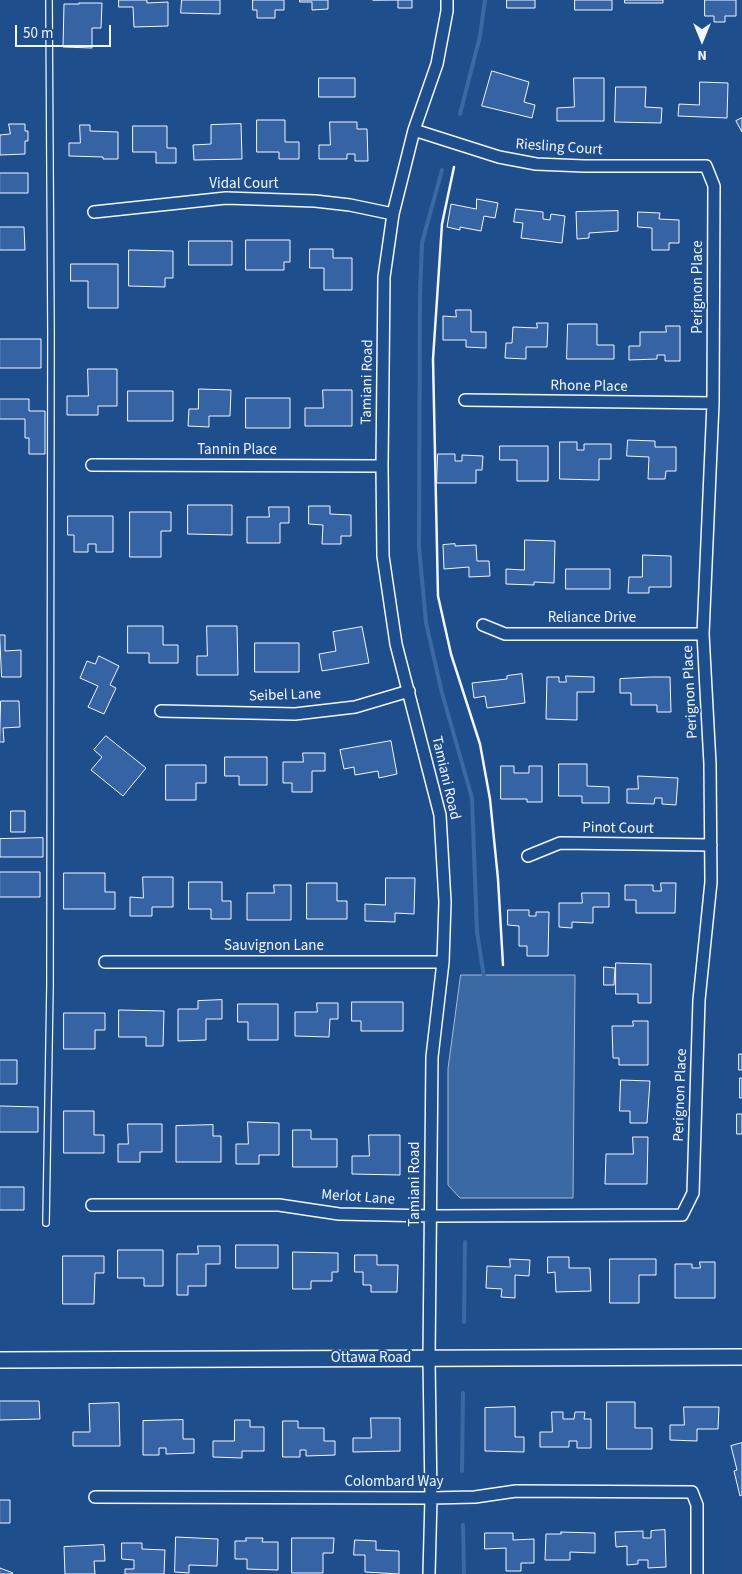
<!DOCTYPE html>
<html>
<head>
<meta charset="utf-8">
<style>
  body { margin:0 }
  #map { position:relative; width:742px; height:1574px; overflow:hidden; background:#1f4e8c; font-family:"Source Sans 3",sans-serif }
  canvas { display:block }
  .north { position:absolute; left:677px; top:15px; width:50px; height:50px; -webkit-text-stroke:4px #1f4e8c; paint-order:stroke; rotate:180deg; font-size:14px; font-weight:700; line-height:20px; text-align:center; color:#f2f6ff }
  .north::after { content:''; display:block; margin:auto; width:18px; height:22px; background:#f2f6ff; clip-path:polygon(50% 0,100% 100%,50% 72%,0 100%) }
  .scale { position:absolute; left:15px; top:25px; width:96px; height:22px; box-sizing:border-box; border:2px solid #f2f6ff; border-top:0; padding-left:6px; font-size:15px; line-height:18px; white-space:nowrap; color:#f2f6ff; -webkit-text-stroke:4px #1f4e8c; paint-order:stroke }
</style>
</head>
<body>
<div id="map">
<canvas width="742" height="1574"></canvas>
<div class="north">N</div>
<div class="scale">50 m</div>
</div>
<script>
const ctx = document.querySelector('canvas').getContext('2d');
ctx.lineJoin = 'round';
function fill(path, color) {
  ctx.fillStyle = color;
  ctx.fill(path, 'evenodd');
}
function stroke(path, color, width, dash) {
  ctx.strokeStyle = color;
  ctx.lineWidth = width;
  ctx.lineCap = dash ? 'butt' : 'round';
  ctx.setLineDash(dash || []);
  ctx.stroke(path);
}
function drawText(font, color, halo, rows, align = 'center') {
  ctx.font = font + ' "Source Sans 3",sans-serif';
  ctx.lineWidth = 4;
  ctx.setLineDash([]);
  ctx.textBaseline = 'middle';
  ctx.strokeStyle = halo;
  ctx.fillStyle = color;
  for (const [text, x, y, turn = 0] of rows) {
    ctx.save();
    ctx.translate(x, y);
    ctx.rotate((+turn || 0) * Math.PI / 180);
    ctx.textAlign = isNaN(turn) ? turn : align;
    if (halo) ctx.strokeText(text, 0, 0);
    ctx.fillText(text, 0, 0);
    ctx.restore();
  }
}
const water = new Path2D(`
  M461 975H575L573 1198H460L448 1185V1069Z`);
const stream = new Path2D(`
  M460 114 480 36 485 0
  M442 170 422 243 420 294 419 547 426 623 442 693 472 798 477 932 484 977
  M464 1322 465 1242
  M462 1471 463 1393
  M463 1525 464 1574`);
const building = new Path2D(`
  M119 0H147V3L168 2V26L134 27 133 7H119Z
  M182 0H220V14L181 13Z
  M253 0H284V10H275V18H257V10H253Z
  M300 0H328V9L312 10V2H300Z
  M373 0H412V8H398V0Z
  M507 0H535V8H507Z
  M575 0H612V10H575Z
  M625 0H663V3H625Z
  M705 0H736V16H725V22H714V16H705Z
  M79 3H102L101 28H92V48L63 47 64 4H79Z
  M492 71 529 82 524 102 535 105 532 118 482 106Z
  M319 78H355V97H319Z
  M574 78H604V121H557V108L574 107Z
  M700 82 728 83 727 118 678 116 679 104 699 105Z
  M616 87H646L645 107 662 108 661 123 615 122Z
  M742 118V132L736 121Z
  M257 120H285V142H299V159H279V152H257Z
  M330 122H357V129H367L368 161H355V154H347V159H319V145H330Z
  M9 124H25V131H28V141H25V154L0 155V135L10 134Z
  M241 124 242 159 194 160 193 145 211 144V125Z
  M80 125H90V131L118 132V159H103V157L69 156V143H80Z
  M133 126H167V148H176V163H156V152H133Z
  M0 173H28V193H0Z
  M477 199 498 203 495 218 484 216 481 231 460 227V230L447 227 451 204 476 209Z
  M516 209 543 212V219L550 220 551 214 565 216 562 243 521 238 523 223 514 222Z
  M618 211V231L589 233V238L577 239 576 212Z
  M638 212 660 213 659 219 679 220V243H669V250H652V228L638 227Z
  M0 227H24L25 250H0Z
  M246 240H290V262H284V270H246Z
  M189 241H232V265H189Z
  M310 249H333V258H352V290H324V268H310Z
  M129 250 173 251V278H165V287L129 286Z
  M71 264H118V308H88V281H71Z
  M456 310H471V332H486V348L466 347V340H443V316L456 317Z
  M537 323H548L547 347H526V359L505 358 506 343H512L513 327 537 328Z
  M568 324H597V345H614V359H567Z
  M666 326H680V361H665V355H657V359L629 360V346H640V332H666Z
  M0 339H41V368H0Z
  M88 369H117V406H98V415H67V396H88Z
  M199 389 231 390 230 416H209V427L188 426 189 409H198Z
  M323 390H352V426H305V408H323Z
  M128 391H173V421H128Z
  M246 398H290V428H246Z
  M0 399H29V411H45V454H29V438H25V419H0Z
  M628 440 655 441V447H676V471H666L665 479H648L649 457 627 456Z
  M560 442H577V450H584V444H611V459H599V480L560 479Z
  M500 446H548V481H517V460H500Z
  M438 454H455V461H462V455L483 456 482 470H476V483H437Z
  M188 505H232V535L188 534Z
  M309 506H330V514L351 515V536H341V544H322L323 525 309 524Z
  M269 507H289V523H280V543H247V517H269Z
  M130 512H171V531H161V557H130Z
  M68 516H113V552H96V544H88V552H74V535H68Z
  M525 540 555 541 554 583 534 582V585L506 584V569L524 570Z
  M455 544V546L476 545 477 561H489L490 576 469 577V567L444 569 443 545Z
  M643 555 671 556V587H649V593H628L629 577H642Z
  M566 569H610V589H566Z
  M128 626H163V645H178V663H149V653H128Z
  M207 626H237L238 675H197V656H207Z
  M362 627 369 663 322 671 319 654 336 651 333 632Z
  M0 635H5V651L21 650V677H2Z
  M255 643H299V672H255Z
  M99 656 119 666 110 685 116 688 104 714 88 707 98 686 80 678 87 661 95 664Z
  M522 674 525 703 487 708 485 696 474 698 472 683 507 679V676Z
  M566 676 594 677V692H577V720L546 719 547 677H559V682H566Z
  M651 677H670L671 712H657V705H631V693H620V679Z
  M1 701H19L20 727 3 728 4 742H0Z
  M106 736 146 768 123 796 91 770 102 757 94 750Z
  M391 741 397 774 379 778 378 771 355 775 354 767 344 769 340 750Z
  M303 753H325V771H312V792H292V783H283V762H303Z
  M225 757H267V785H239V776H225Z
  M559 764H587V786L609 787V803H582V796H559Z
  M166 765H206V783H196V800H166Z
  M501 766H514V773H529V766H542V802H527V799H501Z
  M638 776 678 778 676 805 662 804V798H655L654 804 627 803V789H638Z
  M11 811H25V832H11Z
  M43 838V857H0V839Z
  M0 872H40V897H0Z
  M64 873H105V892H115V909H64Z
  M143 877H173V907H152V916H130V897L143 898Z
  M386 878H415L414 914 395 913V922L365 921V904L385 905Z
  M189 882H222V901H231V919H211V909H189Z
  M307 883H337V901H347V919H307Z
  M661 883H676L675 913H636V900H625V885H653V891H661Z
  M274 885H291V920H247V893H274Z
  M582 893H609V907H593V923L572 922V928L559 927V903H582Z
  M508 910H529V916H536V912H549L548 956H527V946H519V926L508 925Z
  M616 963 651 964V1003H638V994H616Z
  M604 967 615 968 614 985H604Z
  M222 1000V1019H206V1040L178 1041V1009H198V1001Z
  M352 1002H403V1031H361V1021H352Z
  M317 1003H338V1019H330L329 1037 295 1036V1012H317Z
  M238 1004H278V1040H248V1022H238Z
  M119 1010 164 1011 163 1046H146V1037H119Z
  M64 1013H105V1030H95V1049H64Z
  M633 1021H648V1065H619V1058H613L612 1026H633Z
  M739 1054H742V1070H739Z
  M0 1060H17V1084H0Z
  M740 1078H742V1098H740Z
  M621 1080 650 1081 647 1123H630V1111H620Z
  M0 1106 38 1107V1132H0Z
  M64 1111H94V1135H104V1153H64Z
  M737 1114H742V1134H737Z
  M248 1122 279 1123V1155H259V1164H236V1144H248Z
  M128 1124H162V1152H140V1162H118V1144H128Z
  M213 1125V1136H221V1162H176V1126Z
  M293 1130H311V1139H337V1167H293Z
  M369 1135H400V1175L352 1174V1156H369Z
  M633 1137H648L647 1184H605L606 1154H633Z
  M0 1187H24V1210H0Z
  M236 1245H278V1268H236Z
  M198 1246H220V1264H206V1286H188V1295H177V1254H198Z
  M118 1250H163V1286H144V1278H118Z
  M293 1252 338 1253V1272H332V1281H311V1289H293Z
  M355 1255H377V1265H398L397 1292H371V1285H363V1272H355Z
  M63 1256H104V1273H95L94 1304H63Z
  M548 1257H569V1268H590L591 1291 556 1292 555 1272 548 1273Z
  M510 1259 530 1260 529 1276 515 1275V1298L501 1297 502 1289 486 1288 487 1266 510 1267Z
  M610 1259H656V1275H639V1303H610Z
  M700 1262H715V1298H675V1264H692V1268H700Z
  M0 1401H39L40 1419 0 1420Z
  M607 1402H635V1428H652V1449H607Z
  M119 1403 120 1446H73V1432H90L89 1404Z
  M515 1407V1437H524V1452L485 1451V1408Z
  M684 1407H719L718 1429H697V1441L670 1440V1425H684Z
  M552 1412H563V1419H574L575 1412H585L584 1419H591V1448H577V1441H569V1447H540V1432H552Z
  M371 1418H400V1451L353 1452V1438H371Z
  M183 1420V1439H194V1453L166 1454V1448H159V1455H143V1421Z
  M235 1420H250V1427H264V1451H242V1458L213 1457V1441H234Z
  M283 1421H298V1428H324V1441H335V1455L306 1456V1450H300V1457H283Z
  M742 1443V1495L740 1496 734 1471 737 1470 731 1446Z
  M0 1500H10V1523H0Z
  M665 1530 666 1567 648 1568V1560H638V1564L627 1565V1546L616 1547 615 1532 643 1531V1538H651V1531Z
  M561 1532 595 1533V1553L570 1552V1560H545L546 1534H561Z
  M485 1533H513V1540L534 1539V1563H521V1571H506V1548L485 1549Z
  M176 1537 218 1539 217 1566 189 1565V1573L175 1572Z
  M246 1538H263L262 1542H278V1570L247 1569V1559H235V1541H246Z
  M292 1538H334L333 1553H323V1573H292Z
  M355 1540 376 1541V1550L399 1551V1574L365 1572V1555H354Z
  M122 1543H142V1549L165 1550 164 1574H125V1569H134V1560L122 1559Z
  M104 1545 105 1561H94L95 1574H65L64 1547Z
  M0 1568 13 1573 12 1574H0Z`);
const service = new Path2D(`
  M46 1223 50 986 51 332 49 0`);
const minor = new Path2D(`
  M94 212 226 198 315 201 350 205 393 214
  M465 400 713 403
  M92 465 382 466
  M483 625 505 634H703
  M161 711 295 714 355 707 409 691
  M528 856 560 843 711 845
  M105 962H443
  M92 1205H279L339 1214 431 1216 682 1215 693 1193 699 1000 711 882 710 764 703 634 713 403 714 186 706 166H584L536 164 499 157 414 130
  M95 1497 431 1498 475 1497 516 1491 692 1492 697 1505V1574
  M429 1574 431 1498 429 1359 432 1057 443 962 445 902 440 815 396 644 383 556 382 466 384 277 393 214 414 130 437 64 447 11V0`);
const tertiary = new Path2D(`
  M0 1360 742 1357`);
const wall = new Path2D(`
  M454 167 442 224 433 359 438 596 451 654 480 744 490 799 498 879 503 965`);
const streetNames = [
  ["Riesling Court",559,148,4],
  ["Vidal Court",244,185],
  ["Perignon Place",699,287,-90],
  ["Tamiani Road",368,382,-89],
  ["Rhone Place",589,387,1],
  ["Tannin Place",237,451],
  ["Reliance Drive",592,619],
  ["Perignon Place",691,692,-93],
  ["Seibel Lane",285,696,-2],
  ["Tamiani Road",445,778,77],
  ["Pinot Court",618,829,1],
  ["Sauvignon Lane",274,947],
  ["Perignon Place",681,1095,-88],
  ["Tamiani Road",416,1184,-90],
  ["Merlot Lane",358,1198,4],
  ["Ottawa Road",371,1359],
  ["Colombard Way",394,1483]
];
fill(water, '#3b69a3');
stroke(water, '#a8bbd7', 1);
stroke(stream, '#3b69a3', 4);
fill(building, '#3563a3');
stroke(building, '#f2f6ff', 1);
stroke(service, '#f2f6ff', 8);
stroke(minor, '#f2f6ff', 14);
stroke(tertiary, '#f2f6ff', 18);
stroke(service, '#1f4e8c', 5.5);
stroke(minor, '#1f4e8c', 11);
stroke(tertiary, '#1f4e8c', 15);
stroke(wall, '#f2f6ff', 2.5);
drawText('15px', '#f2f6ff', '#1f4e8c', streetNames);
</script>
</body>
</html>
